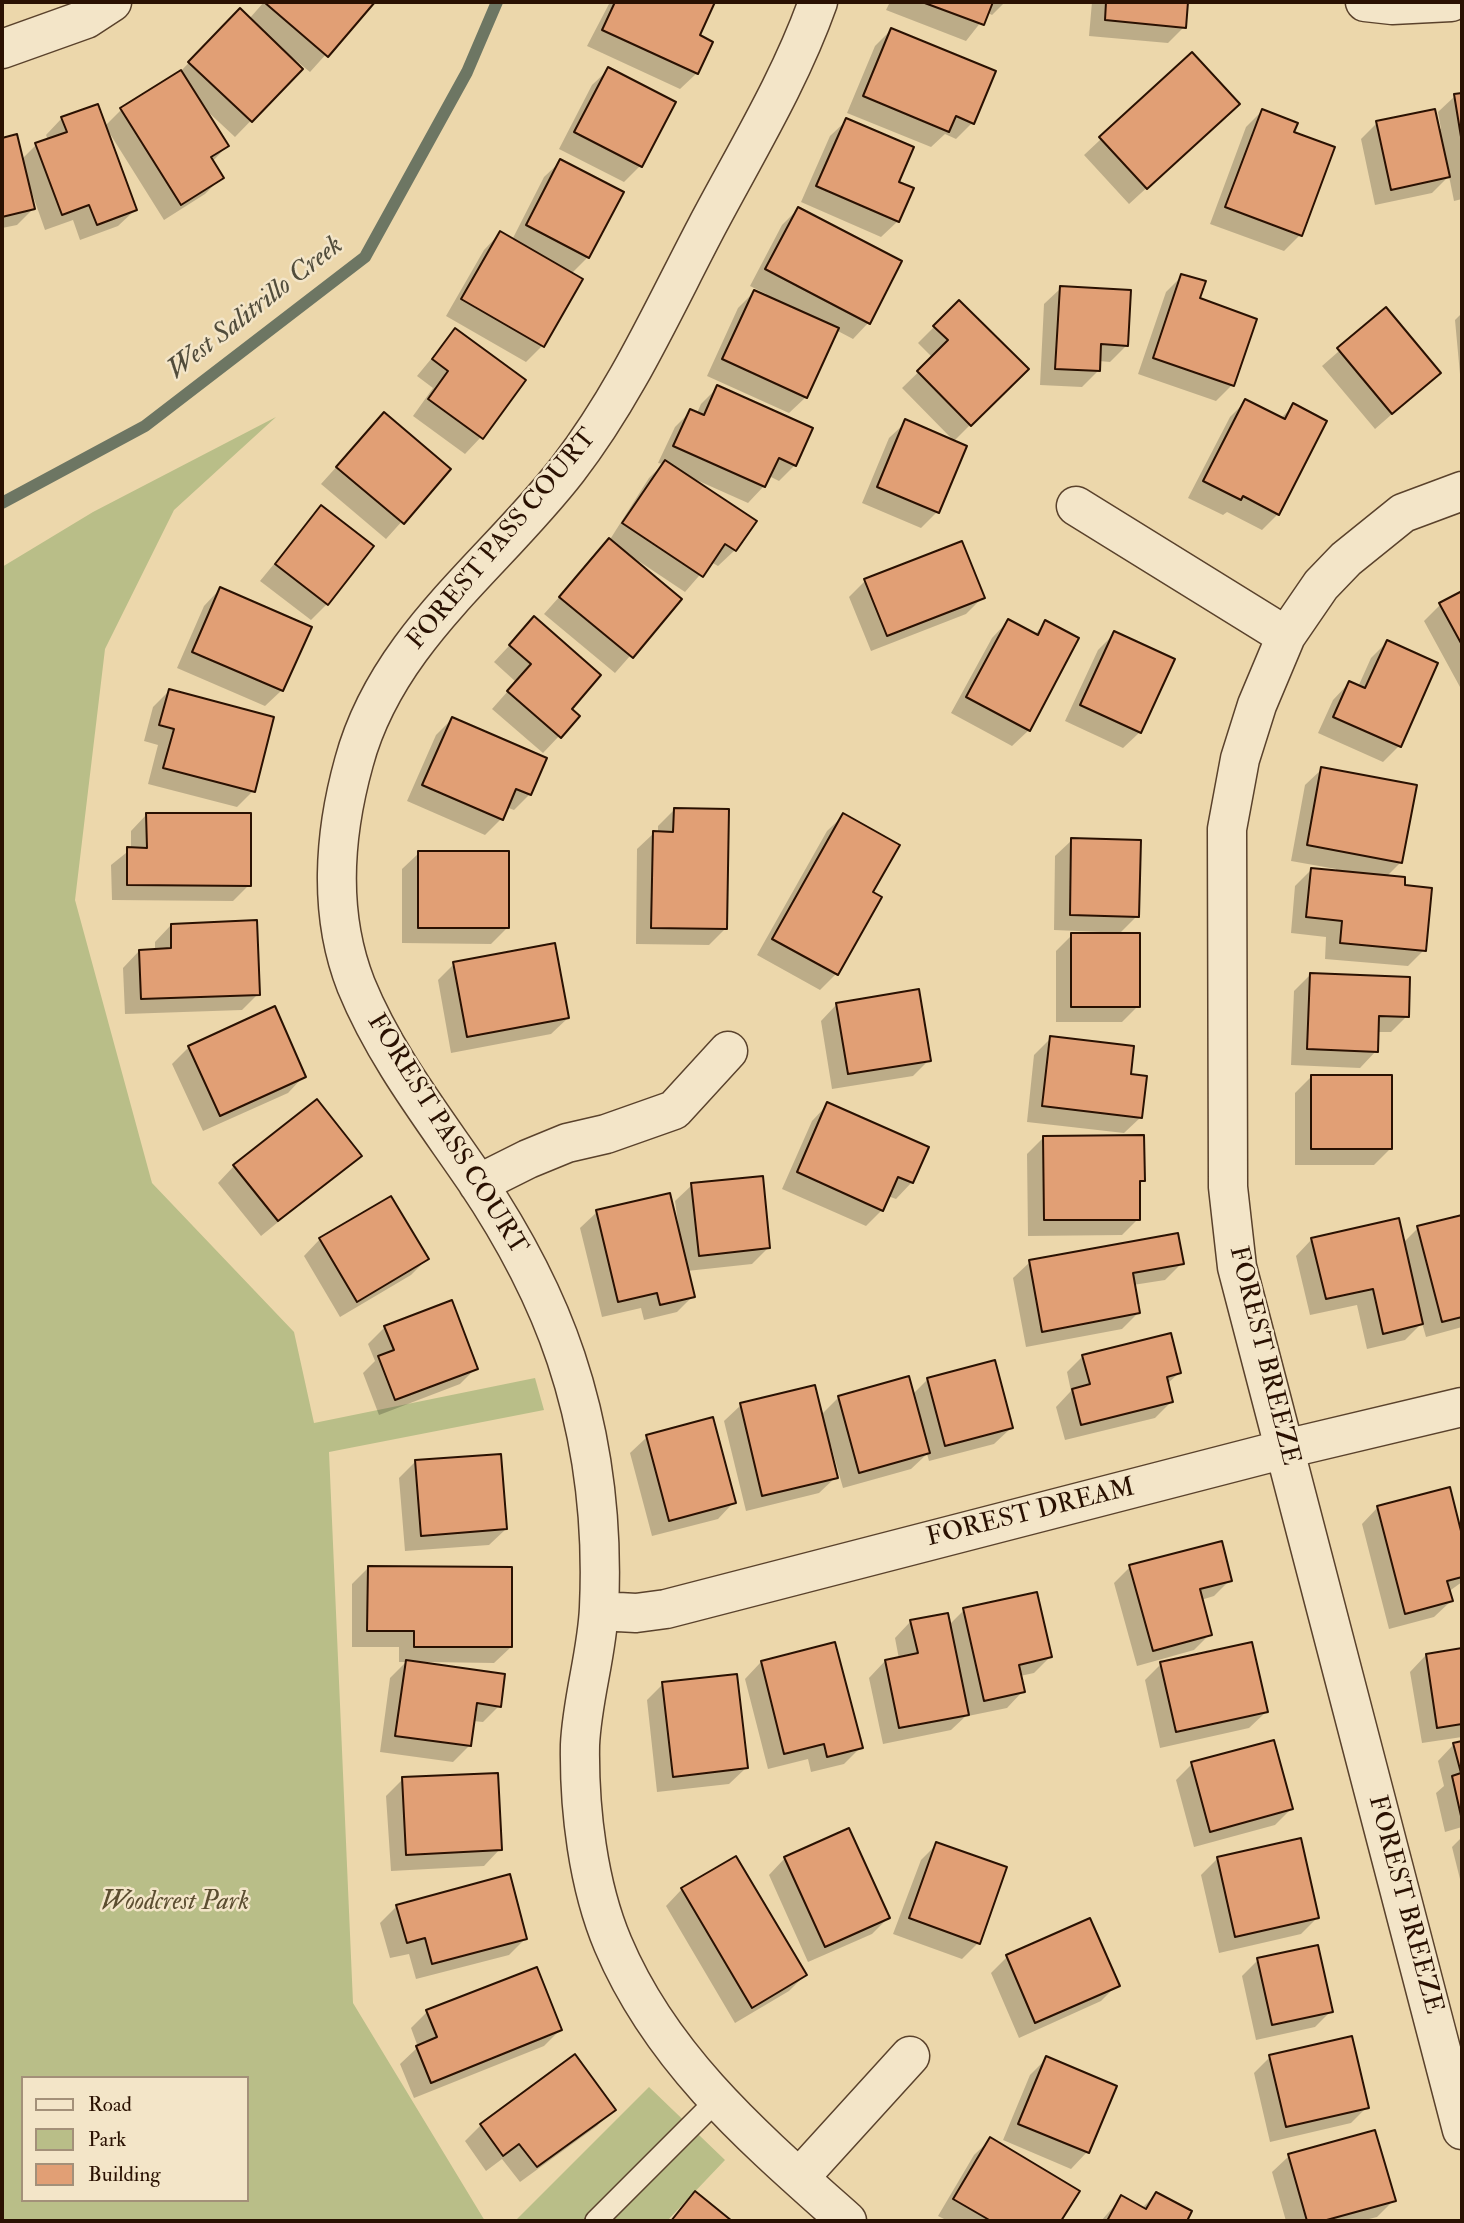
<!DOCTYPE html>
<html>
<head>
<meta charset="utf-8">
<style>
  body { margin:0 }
  #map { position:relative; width:1464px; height:2223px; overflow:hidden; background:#ecd7ab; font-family:"IM FELL Double Pica",serif }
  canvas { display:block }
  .frame { position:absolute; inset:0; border:4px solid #2a1102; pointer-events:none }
  .legend { position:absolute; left:21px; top:2076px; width:228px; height:126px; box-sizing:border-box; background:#f3e5c8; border:2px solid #a39079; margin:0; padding:9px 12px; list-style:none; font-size:21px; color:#2a1102 }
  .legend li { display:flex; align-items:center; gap:14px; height:35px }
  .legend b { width:35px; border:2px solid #a39079 }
</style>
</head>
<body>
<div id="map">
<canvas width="1464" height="2223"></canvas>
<div class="frame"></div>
<ul class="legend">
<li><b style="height:9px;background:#f3e5c8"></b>Road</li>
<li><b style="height:19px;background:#b9be88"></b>Park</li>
<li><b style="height:19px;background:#e19f75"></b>Building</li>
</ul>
</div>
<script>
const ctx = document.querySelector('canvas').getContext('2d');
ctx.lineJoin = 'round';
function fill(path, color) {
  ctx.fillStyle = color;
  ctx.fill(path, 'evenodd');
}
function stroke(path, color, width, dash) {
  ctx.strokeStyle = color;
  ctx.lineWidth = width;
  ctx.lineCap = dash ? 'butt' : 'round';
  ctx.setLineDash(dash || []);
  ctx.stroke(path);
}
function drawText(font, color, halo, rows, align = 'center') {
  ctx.font = font + ' "IM FELL Double Pica",serif';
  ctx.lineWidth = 5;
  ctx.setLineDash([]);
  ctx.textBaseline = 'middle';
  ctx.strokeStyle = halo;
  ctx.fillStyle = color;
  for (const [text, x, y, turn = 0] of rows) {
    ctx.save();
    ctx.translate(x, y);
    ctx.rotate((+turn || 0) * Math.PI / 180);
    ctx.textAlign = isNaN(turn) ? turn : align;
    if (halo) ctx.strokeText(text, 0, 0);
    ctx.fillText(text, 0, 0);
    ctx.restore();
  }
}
const green = new Path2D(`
  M276 417 174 510 105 649 75 900 152 1183 294 1332 314 1423 535 1378 544 1410 329 1452 353 2003 485 2221H2V567L93 512ZM23 2078H247V2200H23Z
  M649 2087 725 2160 667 2221H515Z`);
const shadow = new Path2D(`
  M264 2H373L310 72 293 58 291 60 301 69 235 137 206 110 227 146 212 162 222 177 205 194 164 220 107 129 135 210 118 226 80 240 73 220 45 230 32 193 29 194 33 209 17 225 2 228V140L15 136 21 160 36 145 48 140 46 135 62 118 104 127 121 110 178 74 240 10 249 19Z
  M610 2 713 3 697 36V73L680 89 587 46Z
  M890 2H1005L992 15 988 13 966 41 886 10Z
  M1092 2H1186L1184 27 1168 43 1089 36Z
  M891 30 972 123 956 139 945 134 931 147 847 113 875 46Z
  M1192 54 1221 120 1129 204 1084 155Z
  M609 69 640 166 624 182 559 149 592 85Z
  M1462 95V199L1454 201 1449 176 1432 193 1375 205 1361 139 1377 123 1441 129 1438 112 1455 96Z
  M1262 111 1292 133 1300 235 1284 251 1210 224 1246 127Z
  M847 120 897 182 898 221 881 237 801 202 830 136Z
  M561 161 588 257 571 274 580 280 542 346 526 362 446 316 484 250 500 233 512 240 544 177Z
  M798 209 869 322 853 339 836 330 806 397 789 413 707 376 738 308 754 292 765 297 766 294 750 286 782 225Z
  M1182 276 1197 299 1232 385 1216 401 1138 374 1166 292Z
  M1061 288 1126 346 1110 362 1099 361 1098 371 1082 387 1040 385 1044 304Z
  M959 302 1026 369 954 441 902 388 933 358 918 343Z
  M1386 310 1439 373 1375 429 1322 366Z
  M1462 313V396L1455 320Z
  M455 330 481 437 465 454 413 416 433 388 417 376Z
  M718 387 795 465 779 481 769 476 764 486 748 503 692 478 735 550 718 566 711 562 685 592 634 558 633 560 680 599 615 673 544 614 609 541 649 478 663 464 658 463 675 427 691 411 697 413 701 404Z
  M1246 401 1281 418 1293 406 1278 514 1262 530 1227 512 1223 515 1188 498 1230 417Z
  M384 414 449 469 386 539 321 484Z
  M906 422 937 512 921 528 862 503 889 438Z
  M321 507 327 604 311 620 260 581Z
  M865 581 983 597 966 614 871 651 849 597Z
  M220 589 282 690 265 706 177 668 204 606Z
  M1462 593V686L1460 687 1424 621 1440 605Z
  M534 619 570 709 578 716 543 753 492 709 516 682 494 662Z
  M1008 621 1034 635 1046 622 1029 730 1012 746 951 713 992 638Z
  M1114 634 1140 732 1123 748 1065 721 1098 650Z
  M1387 642 1399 746 1383 762 1318 733 1333 700 1349 683 1358 687 1371 658Z
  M169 691 253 791 237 807 148 784 158 745 144 741 153 707Z
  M452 719 530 794 514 810 506 807 501 819 485 835 407 801 436 735Z
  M1322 769 1401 862 1386 877 1403 886 1424 950 1408 966 1325 959 1326 937 1291 933 1295 886 1311 870 1336 872V869L1291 861 1305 785Z
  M674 810 725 929 709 945 636 944 637 849 654 833H658V826Z
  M147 814 249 885 233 901 112 900 111 865 131 849V831Z
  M844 815 870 893 879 898 836 974 820 990 757 955 827 831Z
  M1072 840 1137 916 1118 935 1138 1006 1122 1022H1056V951L1072 935H1101V932L1054 930 1055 856Z
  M419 853 508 927 491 944 402 943V869Z
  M171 925 258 994 242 1010 125 1014 123 968 139 951H155V942Z
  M454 964 568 1018 551 1034 451 1053 438 980Z
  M1310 975 1407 1016 1391 1032H1377L1376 1051 1360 1068 1291 1065 1294 991Z
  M837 1004 929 1060 913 1076 832 1089 821 1021Z
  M1051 1038 1129 1076 1141 1117 1124 1133 1027 1122 1034 1055Z
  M189 1047 304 1076 288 1093 203 1131 172 1064Z
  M1311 1077 1390 1149 1374 1165H1295V1093Z
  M828 1104 912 1182 896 1199 888 1196 882 1210 866 1226 782 1189 812 1121Z
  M1043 1138 1143 1181 1138 1185V1219L1122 1235 1028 1236 1027 1154Z
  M359 1156 261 1236 218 1183 234 1166Z
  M692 1185 768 1248 752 1264 687 1271 693 1296 677 1312 644 1320 641 1308 602 1317 580 1228 597 1212 678 1223 675 1201Z
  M1462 1216V1327L1426 1337 1422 1323 1405 1340 1367 1349 1357 1305 1310 1315 1296 1256 1312 1239 1403 1243 1418 1228Z
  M320 1239 427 1259 411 1275 340 1317 304 1256Z
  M1030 1262 1182 1263 1165 1280 1133 1285 1138 1313 1122 1329 1026 1347 1013 1278Z
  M385 1327 476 1368 460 1384 379 1415 363 1373 375 1361 368 1344Z
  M1083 1356 1179 1373 1167 1384 1171 1402 1155 1418 1065 1440 1056 1407 1071 1391 1067 1372Z
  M928 1379 1011 1428 994 1444 929 1461 927 1454 911 1469 843 1488 831 1446H828L836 1477 819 1493 746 1511 724 1421 741 1405 821 1415 839 1397 912 1395Z
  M647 1437 734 1502 718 1519 652 1536 630 1453Z
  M415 1462 506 1529 489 1545 405 1551 399 1478Z
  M1448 1490 1462 1542V1582L1448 1592 1451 1601 1434 1617 1389 1629 1362 1524 1378 1507Z
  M1130 1567 1230 1580 1214 1596 1201 1600 1210 1634 1194 1650 1137 1666 1114 1583Z
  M368 1568 511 1647 494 1663 426 1662 499 1706 483 1722 473 1721 470 1745 453 1762 380 1752 390 1678 406 1662H399V1647H352V1584Z
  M964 1610 1050 1657 1034 1673 1020 1676 1023 1691 1007 1708 968 1716V1714L951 1730 883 1744 869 1678 885 1661 899 1659 895 1638 911 1621 949 1625Z
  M1462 1650V1737L1422 1743 1410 1672 1426 1655Z
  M761 1662 861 1747 844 1764 811 1772 808 1759 768 1769 745 1679Z
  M1161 1664 1266 1712 1249 1728 1160 1748 1145 1680Z
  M663 1684 746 1768 729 1784 657 1792 647 1700Z
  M1462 1743V1827L1445 1832 1436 1793 1444 1786 1438 1761 1454 1744Z
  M1192 1764 1291 1809 1275 1825 1194 1847 1176 1780Z
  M403 1779 500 1849 484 1866 391 1871 386 1796Z
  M1462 1837V1887L1452 1847Z
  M937 1844 978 1943 962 1959 893 1934 921 1860Z
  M736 1858 805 1975 789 1991 735 2023 666 1906 682 1889Z
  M785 1858 888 1918 872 1934 808 1962 769 1875Z
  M1218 1858 1317 1918 1301 1934 1219 1953 1201 1875Z
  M397 1906 525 1939 509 1955 416 1979 409 1954 390 1958 380 1923Z
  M1007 1957 1117 1985 1101 2001 1019 2038 991 1973Z
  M1258 1960 1331 2011 1315 2027 1256 2040 1242 1976Z
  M427 2012 560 2030 544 2046 414 2098 400 2064 418 2047 411 2028Z
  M1270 2057 1367 2107 1351 2123 1270 2142 1254 2073Z
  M1047 2058 1115 2087 1087 2152 1071 2169 1003 2140 1030 2075Z
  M613 2109 597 2126 520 2182 502 2159 486 2171 465 2141 481 2125Z
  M1374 2132 1394 2200 1377 2217 1361 2221H1286L1272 2172 1289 2156Z
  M991 2139 1077 2191 1059 2221H948L938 2216 974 2155Z
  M695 2194 729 2221H670Z
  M1156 2194 1189 2212 1185 2221H1101L1122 2197 1142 2208Z`);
const stream = new Path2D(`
  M2 503 145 426 365 257 467 72 497 2`);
const building = new Path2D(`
  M264 2H375L328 57Z
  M615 2H715L700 35 713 42 698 74 602 30Z
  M922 2H993L984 25Z
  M1106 2H1188L1186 28 1105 20Z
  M240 8 303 69 252 122 188 62Z
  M891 28 996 71 974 124 956 116 949 132 863 96Z
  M1192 52 1240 104 1147 189 1099 137Z
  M608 67 676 102 642 167 574 132Z
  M181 70 229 146 211 157 224 178 181 205 120 108Z
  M1462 93V143L1454 94Z
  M98 104 137 210 97 225 89 205 62 215 35 143 67 132 61 117Z
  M1262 109 1298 123 1294 132 1335 147 1302 236 1225 207Z
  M1435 109 1450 177 1391 190 1376 121Z
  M846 118 914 147 899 182 914 188 899 222 816 186Z
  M17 134 35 209 2 217V138Z
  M560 159 624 192 589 258 526 225Z
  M798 207 902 261 870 324 765 269Z
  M500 231 583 279 544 347 461 299Z
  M1181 274 1206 281 1200 298 1257 319 1234 386 1153 358Z
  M1060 286 1131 290 1128 346 1101 344 1100 371 1055 369Z
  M754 290 839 328 807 398 722 359Z
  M959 300 1029 369 971 426 917 371 948 340 933 326Z
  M1386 307 1441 373 1392 414 1337 348Z
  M455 328 526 380 483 439 428 399 448 371 432 359Z
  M717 385 813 428 796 466 779 458 765 487 673 446 690 409 704 415Z
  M1245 399 1285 419 1293 403 1327 421 1279 515 1243 496 1241 500 1203 481Z
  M384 412 451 469 404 524 336 467Z
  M905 419 967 446 939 513 877 487Z
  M665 460 757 521 736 551 725 544 703 577 622 523Z
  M321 505 374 546 328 605 275 564Z
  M609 538 682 599 633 658 559 597Z
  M962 541 985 598 887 636 864 579Z
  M220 587 312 627 283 691 192 652Z
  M1462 591V645L1439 603Z
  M534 616 601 675 572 709 580 716 561 738 507 691 531 664 509 645Z
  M1008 619 1038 635 1045 620 1079 638 1030 731 966 697Z
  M1114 631 1175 659 1141 733 1080 705Z
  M1387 640 1438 663 1401 747 1333 717 1349 681 1365 688Z
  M169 689 274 717 255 792 163 768 174 729 159 725Z
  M452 717 547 758 531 795 516 789 503 820 422 785Z
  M1321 767 1417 785 1402 863 1307 845Z
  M674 808 729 809 727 929 651 928 653 831 673 832Z
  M146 813H251V886L127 885V847L147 848Z
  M843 813 900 845 873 892 882 897 838 975 772 939Z
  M1071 838 1141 840 1139 917 1070 915Z
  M418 851H509V928H418Z
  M1311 868 1405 877V885L1432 888 1426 951 1340 943 1342 921 1306 917Z
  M257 920 260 995 141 999 139 950 171 948V924Z
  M1071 933H1140V1007H1071Z
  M555 943 569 1018 467 1037 453 962Z
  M1310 973 1410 977 1409 1017 1379 1016 1378 1052 1307 1049Z
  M919 989 931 1061 848 1074 836 1003Z
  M275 1006 306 1077 220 1116 188 1046Z
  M1050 1036 1134 1046 1131 1074 1147 1076 1142 1118 1042 1106Z
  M1311 1075H1392V1149H1311Z
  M317 1099 362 1156 278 1221 233 1165Z
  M827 1102 929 1147 913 1183 898 1177 883 1211 797 1172Z
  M1144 1135 1145 1181H1140V1220H1044L1043 1136Z
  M763 1176 770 1248 699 1256 691 1183Z
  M670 1193 695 1297 660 1305 657 1293 618 1302 596 1210Z
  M391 1196 429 1259 357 1302 319 1238Z
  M1462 1215V1317L1442 1322 1417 1226Z
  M1399 1218 1423 1324 1383 1334 1373 1289 1326 1299 1311 1238Z
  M1178 1233 1184 1264 1133 1273 1140 1313 1042 1332 1029 1260Z
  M452 1300 478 1369 395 1400 378 1356 394 1350 384 1326Z
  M1171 1333 1181 1373 1167 1377 1173 1402 1081 1425 1072 1389 1090 1384 1082 1355Z
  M995 1360 1013 1428 945 1446 927 1378Z
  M909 1376 930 1453 859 1473 838 1396Z
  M815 1385 838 1478 762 1496 740 1403Z
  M713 1417 736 1503 669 1521 646 1435Z
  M501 1454 507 1529 421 1536 415 1460Z
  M1450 1487 1462 1535V1577L1447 1581 1453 1601 1405 1614 1377 1506Z
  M1222 1541 1232 1581 1200 1589 1212 1635 1153 1651 1129 1565Z
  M368 1566 512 1567V1647H414V1631H367Z
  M1037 1592 1052 1657 1019 1665 1025 1692 984 1701 963 1608Z
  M948 1613 969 1715 899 1728 885 1660 918 1653 910 1620Z
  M835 1642 863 1748 827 1757 824 1744 784 1754 761 1661Z
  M1252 1642 1268 1712 1176 1732 1160 1662Z
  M1462 1648V1724L1437 1728 1426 1654Z
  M406 1660 505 1674 501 1707 477 1703 471 1746 395 1736Z
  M737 1674 748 1768 673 1777 662 1682Z
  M1274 1740 1293 1809 1210 1832 1191 1762Z
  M1462 1741V1816H1461L1452 1776 1461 1773 1453 1743Z
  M498 1773 502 1850 406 1855 402 1777Z
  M849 1828 890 1918 825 1947 784 1857Z
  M1301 1838 1319 1918 1235 1937 1217 1857Z
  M936 1842 1007 1867 980 1944 909 1918Z
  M736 1856 807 1975 752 2008 681 1888Z
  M510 1874 527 1939 432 1964 425 1938 407 1943 396 1905Z
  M1090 1918 1120 1986 1035 2023 1006 1955Z
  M1318 1945 1333 2012 1272 2025 1257 1958Z
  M537 1967 562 2030 431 2083 416 2046 437 2037 426 2010Z
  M1352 2036 1369 2108 1286 2127 1269 2055Z
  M575 2054 616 2110 537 2167 519 2144 503 2156 480 2124Z
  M1046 2056 1117 2086 1089 2153 1018 2124Z
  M1375 2130 1396 2201 1323 2221H1307L1288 2154Z
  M990 2137 1080 2191 1061 2221H991L953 2199Z
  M695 2191 732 2221H671Z
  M1156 2192 1192 2211 1187 2221H1107L1121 2195 1146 2209Z`);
const service = new Path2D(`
  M596 2221 718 2099`);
const minor = new Path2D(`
  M818 2C790 81 745 154 706 228 663 310 625 395 568 469 494 565 387 639 354 762 334 834 328 914 356 985 385 1056 432 1116 475 1179 512 1234 545 1295 566 1358 593 1439 603 1523 599 1608 597 1654 582 1699 580 1745 579 1809 588 1885 613 1944 662 2060 755 2139 847 2221
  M1365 2 1392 5 1451 2
  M2 49 86 19 112 2
  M1462 491 1403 513 1346 559 1321 585 1286 636 1257 705 1240 759 1227 829 1228 1187 1237 1267 1462 2130
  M1076 506 1286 636
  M478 1184 528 1159 567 1143 606 1134 674 1110 728 1051
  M599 1611 636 1613 666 1609 1285 1449 1462 1407
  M799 2178 910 2056`);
const streetNames = [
  ["FOREST PASS COURT",503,540,-50],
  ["FOREST PASS COURT",446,1135,58],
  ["FOREST BREEZE",1263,1356,76],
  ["FOREST DREAM",1031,1514,-14],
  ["FOREST BREEZE",1404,1905,75]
];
const parkNames = [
  ["Woodcrest Park",175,1903]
];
const waterNames = [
  ["West Salitrillo Creek",256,309,-38]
];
fill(green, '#b9be88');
fill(shadow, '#0003');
stroke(stream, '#6d7663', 12);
fill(building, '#e19f75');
stroke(building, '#2a1102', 2);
stroke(service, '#5a422c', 24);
stroke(minor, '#5a422c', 41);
stroke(service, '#f3e5c8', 21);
stroke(minor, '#f3e5c8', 38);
drawText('26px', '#2a1102', '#f3e5c8', streetNames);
drawText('italic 26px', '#5c4e31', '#f3e5c8', parkNames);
drawText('italic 28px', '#514c3b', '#f3e5c8', waterNames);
</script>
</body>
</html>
